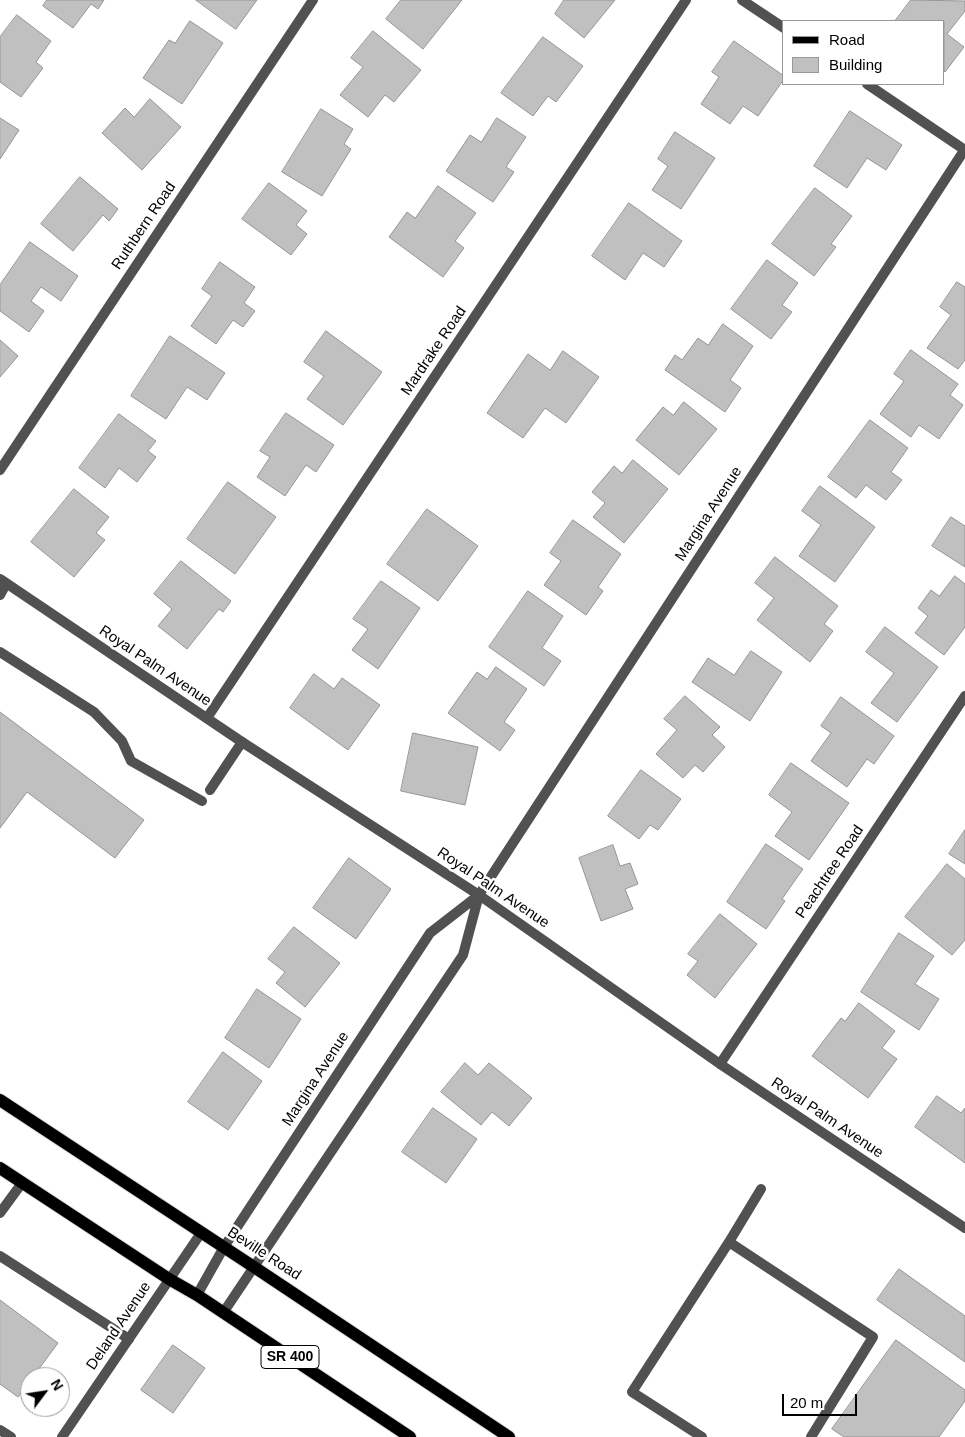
<!DOCTYPE html>
<html>
<head>
<meta charset="utf-8">
<style>
  body { margin:0 }
  #map { position:relative; width:965px; height:1437px; overflow:hidden; background:#fff; font-family:Arial,sans-serif }
  canvas { display:block }
  .legend { position:absolute; left:782px; top:20px; width:162px; height:65px; box-sizing:border-box; background:#fff; border:1px solid #999; margin:0; padding:6px 9px; list-style:none; font-size:15px; color:#000 }
  .legend li { display:flex; align-items:center; gap:10px; height:25px }
  .legend b { width:25px; border:1px solid #999 }
  .north { position:absolute; left:20px; top:1367px; width:50px; height:50px; box-sizing:border-box; background:#fff; border:1px solid #999; border-radius:50%; rotate:59deg; font-size:14px; font-weight:700; line-height:20px; text-align:center; color:#000 }
  .north::after { content:''; display:block; margin:auto; width:18px; height:22px; background:#000; clip-path:polygon(50% 0,100% 100%,50% 72%,0 100%) }
  .scale { position:absolute; left:782px; top:1394px; width:75px; height:22px; box-sizing:border-box; border:2px solid #000; border-top:0; padding-left:6px; font-size:15px; line-height:18px; white-space:nowrap; color:#000; -webkit-text-stroke:4px #fff; paint-order:stroke }
</style>
</head>
<body>
<div id="map">
<canvas width="965" height="1437"></canvas>
<ul class="legend">
<li><b style="height:6px;background:#000"></b>Road</li>
<li><b style="height:14px;background:#c0c0c0"></b>Building</li>
</ul>
<div class="north">N</div>
<div class="scale">20 m</div>
</div>
<script>
const ctx = document.querySelector('canvas').getContext('2d');
ctx.lineJoin = 'round';
function fill(path, color) {
  ctx.fillStyle = color;
  ctx.fill(path, 'evenodd');
}
function stroke(path, color, width, dash) {
  ctx.strokeStyle = color;
  ctx.lineWidth = width;
  ctx.lineCap = dash ? 'butt' : 'round';
  ctx.setLineDash(dash || []);
  ctx.stroke(path);
}
function drawText(font, color, halo, rows, align = 'center') {
  ctx.font = font + ' Arial,sans-serif';
  ctx.lineWidth = 5;
  ctx.setLineDash([]);
  ctx.textBaseline = 'middle';
  ctx.strokeStyle = halo;
  ctx.fillStyle = color;
  for (const [text, x, y, turn = 0] of rows) {
    ctx.save();
    ctx.translate(x, y);
    ctx.rotate((+turn || 0) * Math.PI / 180);
    ctx.textAlign = isNaN(turn) ? turn : align;
    if (halo) ctx.strokeText(text, 0, 0);
    ctx.fillText(text, 0, 0);
    ctx.restore();
  }
}
const building = new Path2D(`
  M47 0H104L98 9 91 4 73 28 43 6Z
  M196 0H257L236 29Z
  M401 0H462L423 49 386 19Z
  M564 0H615L584 38 555 14Z
  M911 0 965 1V11L947 34 964 47 945 72 944 71V21H895Z
  M17 15 51 41 36 62 43 68 21 97 0 82V37Z
  M190 21 223 43 182 104 143 78 169 40 175 43Z
  M373 31 421 70 394 102 385 95 368 117 340 95 363 67 351 58Z
  M543 37 583 66 556 102 548 96 533 116 501 93Z
  M734 41 784 76V79L758 116 743 106 730 124 701 104 719 77 712 72Z
  M150 99 181 127 142 170 102 133 125 108 134 117Z
  M321 109 353 129 344 144 351 149 322 196 282 172Z
  M850 111 902 145 886 170 867 158 847 188 814 166Z
  M0 118 19 130 0 159Z
  M497 118 526 137 506 167 514 172 493 202 446 171 470 135 481 142Z
  M675 132 715 158 681 209 652 190 668 166 658 159Z
  M80 177 118 209 109 221 103 215 73 251 41 224Z
  M269 183 307 211 296 225 307 234 291 255 242 219Z
  M438 186 476 213 455 241 464 248 443 277 389 237 407 212 415 218Z
  M815 188 852 216 831 244 836 247 814 276 772 244Z
  M629 203 682 241 664 267 643 253 625 280 592 256Z
  M30 242 78 276 61 301 41 287 31 301 44 311 29 332 0 311V285Z
  M767 260 798 283 782 305 792 312 771 339 731 309Z
  M220 262 255 287 244 303 255 311 243 327 233 320 216 344 191 326 212 296 202 289Z
  M957 282 965 287V360L958 369 927 348 951 315 940 307Z
  M723 324 753 346 730 380 741 388 725 412 665 370 675 355 682 360 698 338 708 345Z
  M326 331 382 372 343 425 307 399 324 376 304 362Z
  M170 336 225 373 207 400 187 387 166 419 131 396Z
  M0 340 18 356 0 377Z
  M911 350 958 384 950 395 963 405 939 439 919 425 911 437 880 414 904 381 894 374Z
  M563 351 599 377 566 423 545 408 523 438 487 413 528 354 550 370Z
  M684 402 717 429 679 475 636 440 663 407 673 415Z
  M286 413 334 445 316 472 306 465 285 496 257 477 270 457 260 451Z
  M119 414 156 441 148 451 156 457 137 482 119 468 105 488 79 468Z
  M870 420 908 448 891 472 902 480 886 500 866 485 856 498 828 477Z
  M633 460 668 489 624 543 593 517 605 503 592 492 614 466 622 473Z
  M228 482 276 517 235 574 187 539Z
  M820 486 875 527 835 582 799 556 821 525 802 511Z
  M74 489 109 517 96 533 105 540 74 577 31 542Z
  M427 509 478 546 438 601 387 564Z
  M951 517 965 526V567L932 546Z
  M573 520 621 554 598 587 603 591 586 615 544 585 561 561 550 553Z
  M775 557 838 606 824 624 833 631 810 662 757 620 774 598 755 583Z
  M181 561 231 601 223 612 219 609 187 649 158 626 172 609 154 594Z
  M955 576 965 584V627L944 655 915 633 928 616 918 608 931 590 939 596Z
  M381 581 420 608 378 669 352 650 368 629 353 619Z
  M528 591 563 616 542 648 561 661 544 686 489 647Z
  M885 627 938 667 897 722 871 703 894 673 866 652Z
  M751 651 782 672 750 721 692 682 708 658 734 675Z
  M496 667 527 689 504 722 515 730 500 751 448 713 477 672 487 679Z
  M314 674 334 689 342 678 380 705 348 750 290 708Z
  M685 696 720 727 712 735 725 747 703 772 695 765 683 778 656 754 677 730 664 719Z
  M841 697 894 736 874 764 867 759 847 787 811 761 831 733 821 726Z
  M0 712 144 820 115 858 27 792 0 828Z
  M413 733 478 747 465 805 401 791Z
  M791 763 849 803 809 860 775 836 792 812 769 795Z
  M641 770 681 799 658 830 650 825 639 839 608 816Z
  M965 830V864L949 854Z
  M766 844 803 869 782 899 785 901 766 929 727 902Z
  M613 845 620 866 630 863 638 884 625 889 633 909 601 921 579 858Z
  M349 858 391 889 356 939 313 908Z
  M947 864 965 879V940L952 955 905 917Z
  M720 914 757 944 715 998 687 975 698 961 688 954Z
  M294 927 340 963 305 1007 276 983 285 972 268 959Z
  M899 933 934 956 915 984 939 999 919 1030 861 992Z
  M257 989 301 1019 269 1068 225 1038Z
  M859 1003 895 1031 882 1048 897 1059 868 1098 812 1056 841 1018 845 1021Z
  M223 1052 262 1081 228 1130 188 1102Z
  M465 1063 478 1075 489 1063 532 1098 509 1126 492 1112 481 1125 441 1092Z
  M937 1096 961 1113 965 1108V1163L915 1127Z
  M433 1108 477 1139 446 1183 402 1152Z
  M899 1269 965 1316V1362L877 1300Z
  M0 1300 58 1343 33 1377H30V1381L18 1397 0 1384Z
  M896 1340 965 1390V1401L939 1437H844L832 1429Z
  M173 1345 205 1368 173 1413 141 1390Z`);
const lane = new Path2D(`
  M0 595 6 584
  M0 652 94 712 122 741 131 761 202 801
  M210 790 242 742
  M0 1213 22 1183
  M729 1242 873 1337 811 1437
  M0 1256 129 1339
  M0 1430 11 1437
  M702 1437 632 1392 729 1242 761 1189`);
const street = new Path2D(`
  M742 0 784 28
  M867 84 965 150
  M0 470 313 0
  M0 579 242 742 479 895 720 1064 965 1228
  M207 718 686 0
  M720 1064 965 696
  M197 1295 224 1247 430 933 479 895
  M223 1313 463 955 479 895 965 149
  M62 1437 201 1233`);
const primary = new Path2D(`
  M0 1100 254 1267 509 1437
  M0 1168 169 1279 197 1295 410 1437`);
const shields = [
  [290,1357,58]
];
const shieldNames = [
  ["SR 400",290,1357]
];
const streetNames = [
  ["Ruthbern Road",144,226,-56],
  ["Mardrake Road",434,351,-56],
  ["Margina Avenue",709,514,-57],
  ["Royal Palm Avenue",155,666,34],
  ["Peachtree Road",830,872,-56],
  ["Royal Palm Avenue",493,888,34],
  ["Margina Avenue",316,1079,-57],
  ["Royal Palm Avenue",827,1118,34],
  ["Beville Road",264,1254,33],
  ["Deland Avenue",119,1326,-56]
];
fill(building, '#c0c0c0');
stroke(building, '#959595', 1);
stroke(primary, '#dbdbdb', 14);
stroke(lane, '#515151', 10);
stroke(street, '#515151', 10);
stroke(primary, '#000', 12);
for (const [x, y, w] of shields) {
  const box = new Path2D();
  box.roundRect(x - w / 2, y - 11.5, w, 23, 4);
  ctx.fillStyle = '#fff';
  ctx.fill(box);
  stroke(box, '#000', 1);
}
drawText('bold 14px', '#000', null, shieldNames);
drawText('15px', '#000', '#fff', streetNames);
</script>
</body>
</html>
